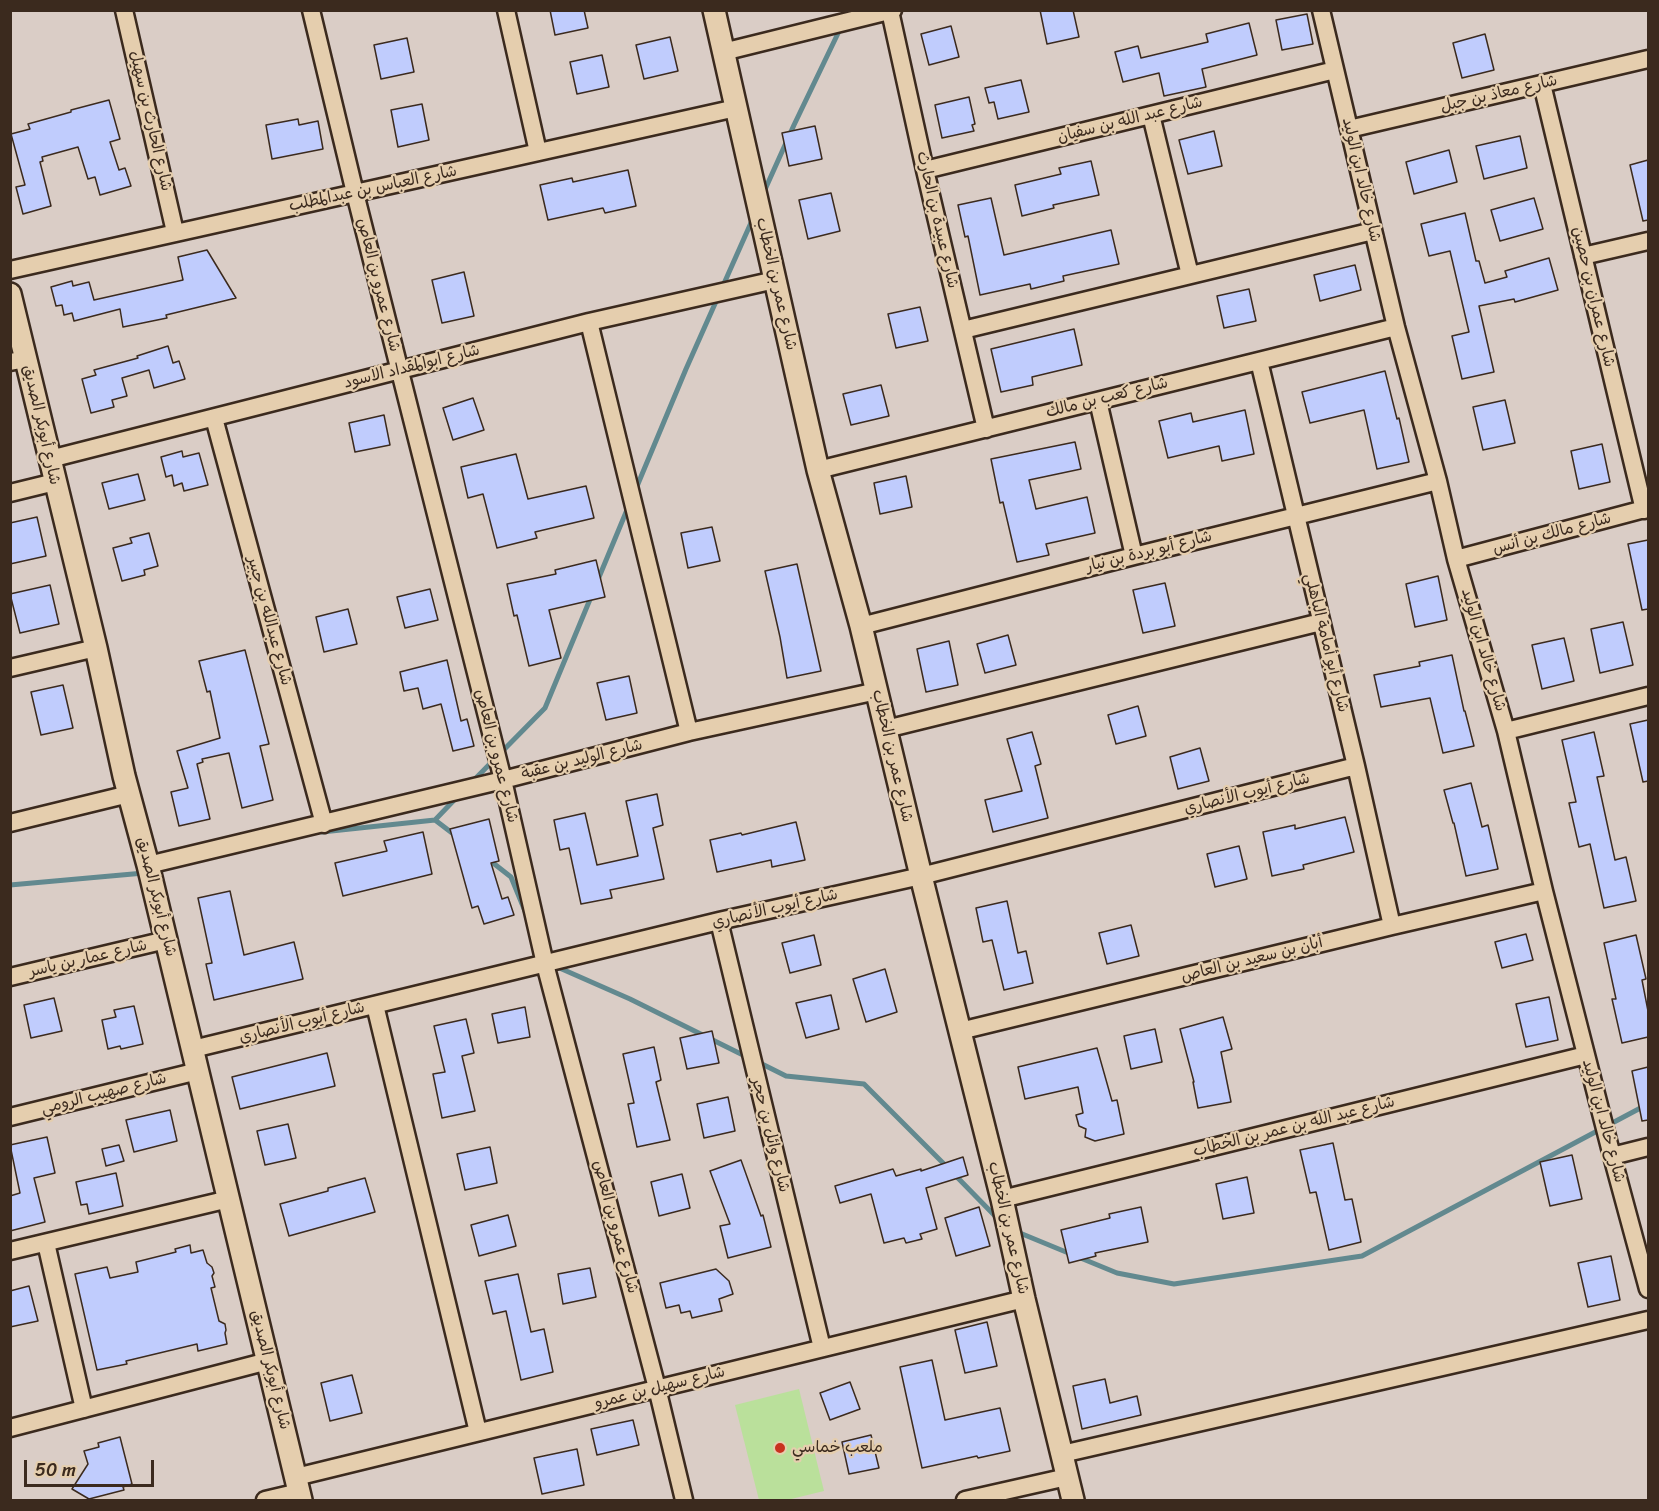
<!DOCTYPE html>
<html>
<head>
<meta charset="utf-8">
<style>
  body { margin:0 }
  #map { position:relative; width:1659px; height:1511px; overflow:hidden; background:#dacdc6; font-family:Sriracha,sans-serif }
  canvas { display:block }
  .frame { position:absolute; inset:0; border:12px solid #3b2a1e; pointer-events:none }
  .scale { position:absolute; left:24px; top:1460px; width:130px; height:27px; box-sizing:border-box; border:3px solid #3b2a1e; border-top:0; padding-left:8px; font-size:18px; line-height:21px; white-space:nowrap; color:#3b2a1e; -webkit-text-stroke:4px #e5ceae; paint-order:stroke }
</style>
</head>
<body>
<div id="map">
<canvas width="1659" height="1511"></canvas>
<div class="frame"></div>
<div class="scale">50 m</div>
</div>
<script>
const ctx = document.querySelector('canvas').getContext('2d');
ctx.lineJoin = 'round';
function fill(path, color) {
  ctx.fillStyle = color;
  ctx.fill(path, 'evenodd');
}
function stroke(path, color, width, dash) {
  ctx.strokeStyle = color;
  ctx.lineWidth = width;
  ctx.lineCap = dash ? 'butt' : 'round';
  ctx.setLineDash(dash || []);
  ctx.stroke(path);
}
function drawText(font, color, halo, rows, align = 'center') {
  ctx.font = font + ' Sriracha,"Playpen Sans Arabic",sans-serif';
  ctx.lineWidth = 4.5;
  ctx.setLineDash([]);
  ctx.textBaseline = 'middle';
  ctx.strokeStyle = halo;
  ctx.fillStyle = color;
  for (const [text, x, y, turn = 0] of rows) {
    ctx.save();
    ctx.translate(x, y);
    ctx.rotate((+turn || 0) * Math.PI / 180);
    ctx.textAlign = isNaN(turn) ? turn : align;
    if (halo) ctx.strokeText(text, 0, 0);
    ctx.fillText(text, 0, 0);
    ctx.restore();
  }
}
const green = new Path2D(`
  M799 1389 824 1491 787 1500H759L735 1405Z`);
const stream = new Path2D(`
  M763 194 794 125 842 25
  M635 491 686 369 754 216
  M597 582 629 505
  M472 782 545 708 591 597
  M435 820 459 795
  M322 832 435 820 456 836
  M488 859 511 877 527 916
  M10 885 144 873
  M555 966 630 999 747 1057
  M756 1061 786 1076 864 1084 948 1168
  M954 1174 998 1219
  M1015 1231 1117 1273 1174 1284 1362 1256 1648 1104`);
const building = new Path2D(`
  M550 10H584L588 28 555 35Z
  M1040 10H1073L1079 37 1047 44Z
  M1307 14 1313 44 1282 50 1276 20Z
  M1249 23 1257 55 1202 69 1206 87 1164 96 1159 73 1123 82 1115 52 1138 46 1141 58 1208 42 1206 34Z
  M951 26 959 57 929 65 921 34Z
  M1485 34 1494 70 1462 78 1453 43Z
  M670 37 678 71 644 79 636 45Z
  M407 38 414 72 381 79 374 45Z
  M602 55 609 87 577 94 570 62Z
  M1021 80 1029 112 998 119 994 102 989 103 985 88Z
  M969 97 975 124 972 125 974 131 942 138 935 105Z
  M109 100 120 139 110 142 119 170 125 168 131 186 100 195 95 177 88 179 78 147 42 157 43 161 40 162 51 206 23 214 16 187 25 185 11 134 30 129 28 124 71 112V110Z
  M422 104 429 140 398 147 391 110Z
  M298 119 299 125 318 121 323 149 272 159 266 125Z
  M815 126 822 159 789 166 782 133Z
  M1214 131 1222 166 1188 174 1179 140Z
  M1520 136 1527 168 1484 179 1476 146Z
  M1449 150 1457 182 1414 194 1406 162Z
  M1648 160V220L1643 221 1630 165Z
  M1091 161 1099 195 1053 205 1054 208 1022 216 1015 185 1061 174 1059 168Z
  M628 170 636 206 605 213 603 208 548 220 540 185 572 178 573 182Z
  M831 193 840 231 808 239 799 200Z
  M991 198 1004 255 1111 230 1119 264 1063 276 1064 281 1031 289 1030 284 980 295 968 236 965 237 958 205Z
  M1534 198 1543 229 1500 241 1491 210Z
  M1465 213 1476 261H1479L1485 283 1507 277 1505 271 1549 258 1558 290 1515 302 1514 299 1479 306 1494 372 1462 379 1452 336 1469 332 1450 251 1429 256 1421 224Z
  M207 250 236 298 166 315 167 318 123 327 120 309 74 321 72 313 64 315 62 305 56 306 51 287 72 281 73 286 89 282 94 300 183 280 178 257Z
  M1355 265 1361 290 1320 301 1314 275Z
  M464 272 474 316 442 323 432 280Z
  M1249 289 1256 321 1224 328 1217 296Z
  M920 307 928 341 896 348 888 314Z
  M1074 329 1082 365 1032 377 1033 385 1001 392 991 349Z
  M168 346 173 363 179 361 185 379 154 388 149 370 122 378 127 396 112 400 114 407 91 413 82 379 96 375 94 370 138 358 137 356Z
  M1385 371 1397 419 1399 418 1409 462 1377 469 1364 410 1310 423 1302 392Z
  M881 385 889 416 851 425 843 394Z
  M473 398 484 430 453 440 443 408Z
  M1505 400 1515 443 1483 450 1473 407Z
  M1245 410 1254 454 1222 461 1219 446 1168 458 1159 421 1191 413 1193 422Z
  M384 415 390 445 355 452 349 423Z
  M1075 442 1081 469 1029 480 1036 509 1087 497 1095 533 1046 544 1049 555 1017 562 1003 502 1000 503 991 459Z
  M1602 444 1610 482 1579 489 1571 451Z
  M182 451 183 457 199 453 208 485 184 491 182 483 174 486 172 475 166 477 161 457Z
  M516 454 528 499 586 486 594 518 535 532 537 538 497 548 483 494 468 498 461 467Z
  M138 474 145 500 109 509 102 483Z
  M906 476 912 507 880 514 874 483Z
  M37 517 46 556 10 564V523Z
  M712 527 720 561 688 568 681 533Z
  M149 533 158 566 144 570 145 575 122 581 113 548 132 543 130 538Z
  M1648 540V609L1642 610 1628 544Z
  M596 560 605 597 549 610 561 658 529 666 517 615 514 616 507 584 556 574 555 570Z
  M797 564 821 671 787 678 780 637 765 571Z
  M1438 576 1447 620 1415 627 1406 584Z
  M1165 583 1175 626 1143 633 1133 590Z
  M50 585 59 624 20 633 10 594Z
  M430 589 438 620 405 628 397 597Z
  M348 609 357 644 324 652 316 617Z
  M1623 622 1633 665 1600 673 1591 629Z
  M1008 635 1016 665 985 673 977 644Z
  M1564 638 1574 681 1542 689 1532 645Z
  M949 641 958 685 926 692 917 649Z
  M245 650 269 744 260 746 273 800 242 808 229 753 202 759 203 762 197 764 210 819 179 826 171 792 188 788 177 751 220 738 210 691 207 692 199 661Z
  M1452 655 1464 711H1465L1474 746 1443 753 1430 698 1381 707 1374 675 1420 666 1419 662Z
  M447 660 461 721 467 719 474 746 453 751 441 704 423 709 418 688 404 691 400 672Z
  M629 676 637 713 606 720 597 683Z
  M63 685 73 728 41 735 31 692Z
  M1138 706 1146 736 1116 744 1108 715Z
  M1648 720V781L1643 782 1630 724Z
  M1032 732 1041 764 1035 766 1048 818 993 832 985 800 1022 791 1007 739Z
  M1594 732 1604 776 1597 777 1615 860 1626 857 1636 901 1604 908 1590 844 1579 847 1569 803 1576 802 1562 740Z
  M1200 748 1209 781 1178 789 1170 757Z
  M1471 783 1482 827 1488 825 1498 869 1466 876 1454 823H1453L1444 790Z
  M657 794 663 825 653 828 664 879 610 890 612 898 581 904 569 848 560 850 554 820 585 813 597 865 638 856 626 801Z
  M1345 817 1354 852 1303 865 1304 869 1272 876 1263 832 1295 825V829Z
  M489 819 499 861 491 863 502 899 508 897 514 915 484 924 478 906 472 908 450 829Z
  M796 822 805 860 772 867 771 860 717 872 710 840 741 833 742 835Z
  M423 832 432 874 343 896 335 863 387 851 384 841Z
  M1239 846 1247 879 1215 887 1207 854Z
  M230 891 244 955 294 942 303 979 214 1000 206 964 212 963 198 898Z
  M1007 901 1018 953 1026 951 1033 983 1004 990 992 940 983 942 976 908Z
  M1131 925 1139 956 1107 964 1099 933Z
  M1526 934 1533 960 1502 968 1495 942Z
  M814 935 821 965 790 973 782 943Z
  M1636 935 1646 979 1642 980 1648 1011V1037L1622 1043 1612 999H1616L1604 943Z
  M885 969 897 1012 866 1022 853 979Z
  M831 995 839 1029 806 1038 796 1003Z
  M1549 997 1558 1040 1526 1047 1516 1004Z
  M54 998 62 1031 31 1038 24 1005Z
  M134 1006 143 1044 121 1049 120 1046 108 1049 102 1020 116 1017 114 1010Z
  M525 1007 530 1037 498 1043 492 1014Z
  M1223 1017 1232 1049 1221 1052 1231 1102 1198 1108 1193 1082H1194L1180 1029Z
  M466 1019 474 1053 462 1056 475 1111 442 1118 433 1074 445 1072 434 1026Z
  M1155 1029 1162 1062 1131 1069 1124 1036Z
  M712 1031 719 1063 687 1069 680 1038Z
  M654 1047 661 1080 656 1082 670 1140 637 1147 628 1104 634 1103 623 1054Z
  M1097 1048 1112 1101 1117 1100 1124 1134 1095 1141 1085 1137 1086 1129 1079 1126 1076 1115 1083 1113 1078 1087 1025 1099 1018 1067Z
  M327 1053 335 1086 240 1109 232 1077Z
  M1648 1067V1120L1642 1121 1632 1071Z
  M728 1097 735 1131 704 1138 697 1104Z
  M170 1110 177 1141 134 1152 126 1120Z
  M288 1124 296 1158 265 1165 257 1131Z
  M47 1137 55 1173 34 1178 45 1222 10 1231V1196L20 1193 10 1145Z
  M1333 1143 1345 1200 1352 1199 1361 1242 1329 1250 1316 1192 1310 1193 1300 1150Z
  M119 1145 124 1161 106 1166 102 1149Z
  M490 1147 497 1183 465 1190 457 1154Z
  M1572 1155 1582 1199 1550 1206 1540 1162Z
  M963 1157 968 1175 926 1188 937 1229 920 1234 922 1239 906 1243 904 1238 884 1243 871 1194 840 1203 835 1186 893 1169 896 1176 921 1169V1171Z
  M741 1160 761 1216 763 1215 771 1247 728 1258 720 1226 730 1224 710 1171Z
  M116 1173 123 1206 89 1214 87 1204 81 1205 76 1182Z
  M682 1174 690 1208 659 1216 651 1182Z
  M1247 1177 1254 1213 1223 1219 1216 1184Z
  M365 1178 375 1212 289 1236 280 1204 328 1191V1188Z
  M979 1207 990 1246 956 1256 945 1218Z
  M1141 1207 1148 1242 1095 1253 1096 1256 1069 1263 1061 1230 1110 1218 1109 1214Z
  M508 1215 516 1246 479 1256 471 1225Z
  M190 1245 191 1253 203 1250 207 1263 212 1267 214 1273 212 1276 215 1287 211 1288 219 1321 225 1324 226 1330 225 1333 227 1344 198 1351 197 1344 126 1361 127 1364 97 1370 75 1274 107 1267 110 1278 138 1272 136 1262 176 1252 175 1249Z
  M1611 1256 1620 1300 1588 1307 1578 1263Z
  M590 1268 596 1297 563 1304 558 1274Z
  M716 1269 729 1281 733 1294 719 1299 722 1311 692 1318 690 1311 681 1313 679 1305 666 1308 660 1283Z
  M518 1274 531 1332 544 1329 553 1372 521 1380 506 1311 493 1314 485 1281Z
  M29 1286 38 1321 10 1327V1291Z
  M987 1322 997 1366 965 1373 955 1330Z
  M932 1360 945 1420 1000 1408 1010 1451 978 1458 977 1456 922 1468 900 1367Z
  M352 1375 362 1413 330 1421 321 1383Z
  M1105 1379 1110 1403 1137 1396 1141 1415 1082 1429 1073 1386Z
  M850 1382 860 1409 830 1420 820 1393Z
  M633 1420 639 1445 597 1455 591 1429Z
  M871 1435 879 1468 849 1474 842 1442Z
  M120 1437 132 1484 123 1487 124 1490 89 1499 72 1489 88 1464 84 1451 99 1447 98 1443Z
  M577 1449 584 1485 542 1494 534 1458Z`);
const minor = new Path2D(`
  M124 10 175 232
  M311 10 355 193 503 780 545 964 657 1388 684 1500
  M506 10 538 152
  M1321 10 1396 327 1438 481 1456 559 1506 731 1544 891 1612 1156 1648 1289
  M890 11 925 170 986 429
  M723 52 893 10
  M1542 84 1644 510
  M1151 115 1190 275
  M1349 129 1648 59
  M925 170 1335 70
  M1583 256 1648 241
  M10 270 736 108
  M589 322 689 732
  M963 330 1373 231
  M1259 361 1356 766 1392 926
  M10 362 26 359
  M1098 401 1134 556
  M214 418 324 824
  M50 459 589 322 775 280
  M818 470 1396 327
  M10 493 55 482
  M1456 559 1648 508
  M861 626 1134 556 1438 481
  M10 668 96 648
  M886 729 1321 622
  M1506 731 1648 696
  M10 823 129 794
  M148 865 503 780 689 732 877 691
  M719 921 822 1348
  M10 977 166 940
  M375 1005 478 1432
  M960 1031 1392 926 1544 891
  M193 1049 719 921 921 876 1356 766
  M10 1117 198 1071
  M1612 1156 1648 1147
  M1002 1199 1586 1055
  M46 1243 84 1409
  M10 1251 229 1199
  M10 1428 268 1361
  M1062 1454 1648 1320
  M296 1477 1024 1299
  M265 1500 299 1492
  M965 1500 1067 1477`);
const tertiary = new Path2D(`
  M714 10 818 470 861 626 921 876 1002 1199 1024 1299 1073 1500
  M10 294 96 648 124 776 148 865 301 1500`);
const markers = [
  [780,1448,6,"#c8321e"]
];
const streetNames = [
  ["شارع معاذ بن جبل",1499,94,-13],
  ["شارع عبد الله بن سفيان",1130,120,-14],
  ["شارع الحارث بن سهيل",150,121,77],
  ["شارع خالد ابن الوليد",1361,180,77],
  ["شارع العباس بن عبدالمطلب",373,189,-12],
  ["شارع عبيدة بن الحارث",937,220,77],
  ["شارع عمر بن الخطاب",776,284,77],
  ["شارع عمرو بن العاص",378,285,76],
  ["شارع عمران بن حصين",1593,297,77],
  ["شارع ابوالمقداد الاسود",412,367,-14],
  ["شارع كعب بن مالك",1107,398,-14],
  ["شارع أبوبكر الصديق",41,425,77],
  ["شارع مالك بن أنس",1552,534,-15],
  ["شارع أبو بردة بن نيار",1149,552,-14],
  ["شارع عبدالله بن جبير",269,621,75],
  ["شارع أبو أمامة الباهلي",1326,643,76],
  ["شارع خالد ابن الوليد",1483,650,74],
  ["شارع عمرو بن العاص",496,756,76],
  ["شارع عمر بن الخطاب",892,756,77],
  ["شارع الوليد بن عقبة",582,760,-14],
  ["شارع أيوب الأنصاري",1247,794,-14],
  ["شارع أبوبكر الصديق",156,897,76],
  ["شارع أيوب الأنصاري",775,909,-13],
  ["شارع عمار بن ياسر",88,959,-13],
  ["أبان بن سعيد بن العاص",1252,960,-14],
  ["شارع أيوب الأنصاري",302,1023,-14],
  ["شارع صهيب الرومي",104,1094,-14],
  ["شارع خالد ابن الوليد",1603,1121,75],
  ["شارع عبد الله بن عمر بن الخطاب",1294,1127,-14],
  ["شارع وائل بن حجر",770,1135,76],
  ["شارع عمرو بن العاص",615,1227,75],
  ["شارع عمر بن الخطاب",1008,1228,77],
  ["شارع أبوبكر الصديق",270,1370,76],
  ["شارع سهيل بن عمرو",660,1388,-14]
];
const poiNames = [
  ["ملعب خماسي",792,1448]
];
fill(green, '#bae09b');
stroke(stream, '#62898f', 5);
fill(building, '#c0ccfd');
stroke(building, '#3b2a1e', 1.5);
stroke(minor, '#3b2a1e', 21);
stroke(tertiary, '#3b2a1e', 26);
stroke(minor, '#e5ceae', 16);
stroke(tertiary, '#e5ceae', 21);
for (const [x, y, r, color] of markers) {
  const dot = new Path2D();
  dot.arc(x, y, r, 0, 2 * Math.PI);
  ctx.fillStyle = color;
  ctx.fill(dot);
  stroke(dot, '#e5ceae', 2);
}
drawText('16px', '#3b2a1e', '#e5ceae', streetNames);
drawText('16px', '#3b2a1e', '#e5ceae', poiNames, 'left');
</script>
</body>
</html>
